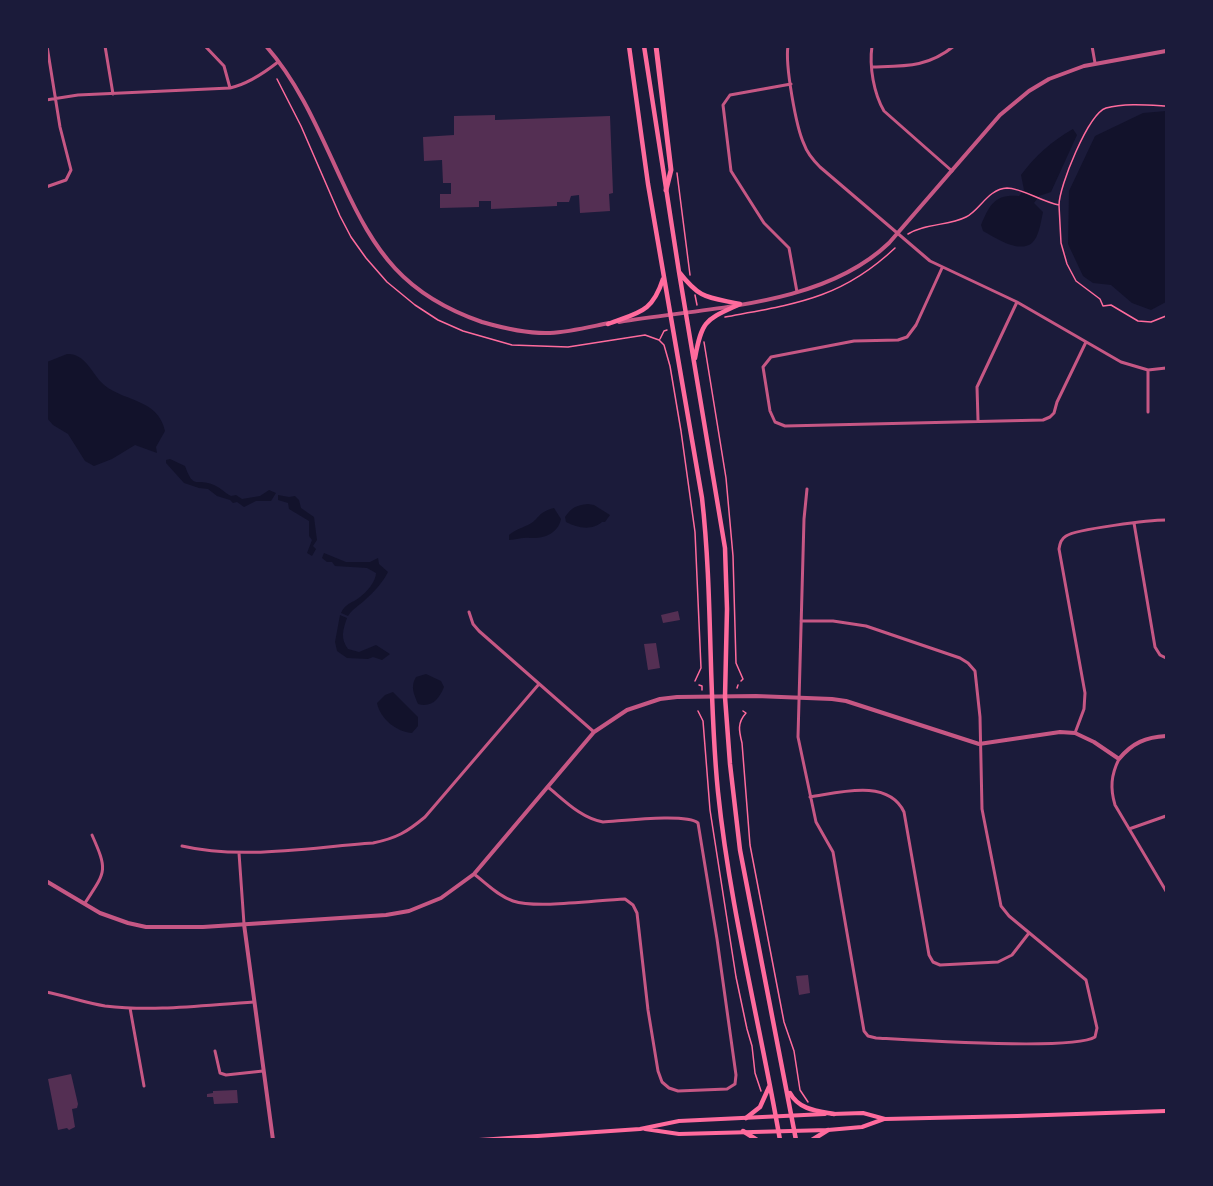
<!DOCTYPE html>
<html>
<head>
<meta charset="utf-8">
<style>
  body { margin:0 }
  #map { position:relative; width:1213px; height:1186px; overflow:hidden; background:#1b1b3a; font-family:Merriweather,serif }
  canvas { display:block }
  .frame { position:absolute; inset:0; border:48px solid #1b1b3a; pointer-events:none }
</style>
</head>
<body>
<div id="map">
<canvas width="1213" height="1186"></canvas>
<div class="frame"></div>
</div>
<script>
const ctx = document.querySelector('canvas').getContext('2d');
ctx.lineJoin = 'round';
function fill(path, color) {
  ctx.fillStyle = color;
  ctx.fill(path, 'evenodd');
}
function stroke(path, color, width, dash) {
  ctx.strokeStyle = color;
  ctx.lineWidth = width;
  ctx.lineCap = dash ? 'butt' : 'round';
  ctx.setLineDash(dash || []);
  ctx.stroke(path);
}
const water = new Path2D(`
  M1166 111V302L1151 310 1132 303 1111 285 1093 283 1083 276 1068 244 1069 191 1095 136 1143 113Z
  M1073 129 1077 135 1051 192 1039 196 1034 203 1043 212C1041 221 1039 237 1032 243 1018 254 995 237 983 231L981 225C990 204 995 194 1019 196L1024 190 1021 175C1036 155 1052 141 1073 129Z
  M67 354C84 353 91 371 101 382 120 402 158 397 165 431L156 447 157 453 135 445 112 459 94 466 85 461 68 434 53 425 47 418V362Z
  M170 459 185 466C194 491 196 477 214 485 221 488 225 493 231 496L236 495 242 499 260 496 269 490 276 493 271 501H256L244 507 237 502 233 503 230 500 217 496 208 489 199 488 184 483 166 463V460Z
  M278 495 289 497 295 496 299 500 301 508 314 517 317 540 313 546 316 549 312 556 307 553 312 540 309 536V521L289 509 288 503 278 500Z
  M588 504 594 505 610 515 605 522H602C592 531 577 528 566 522L565 517C571 508 576 505 588 504Z
  M554 508 561 519C558 534 543 539 530 538 523 537 517 540 509 540V535C515 530 521 528 528 525 539 520 537 512 554 508Z
  M324 553 346 562H370L378 558 379 564 388 572C383 582 374 592 366 599 359 606 353 608 348 616L341 613C345 603 353 603 360 597 367 592 376 581 376 573L367 568 335 566 332 562H327L322 558Z
  M340 615 347 618C343 630 340 638 348 649L359 652 376 645 390 654 382 660 373 657 368 659 347 658 337 651 335 642Z
  M426 674 441 681 444 687C439 699 432 708 418 704 414 694 410 687 416 677Z
  M393 692 418 717V726L412 733C397 732 380 719 377 703L385 695Z`);
const building = new Path2D(`
  M495 115V120L610 116 613 193 609 194 610 211 580 213 579 195 571 196 569 202H557V206L491 209V201H479V207L440 208V194H451V183H443L442 160 424 161 423 137 454 135V116Z
  M678 611 680 620 663 623 661 615Z
  M656 643 660 668 648 670 644 644Z
  M808 975 810 993 799 995 796 976Z
  M71 1074 78 1104 77 1108 72 1109 75 1127 69 1130 67 1128 58 1130 48 1079Z
  M237 1090 238 1103 214 1104 213 1097H207V1094L213 1093V1091Z`);
const path = new Path2D(`
  M277 79 301 126 340 216 351 237 366 258 387 282 415 305 438 320 463 331 512 345 568 347 645 335 659 340 664 345 670 366 681 431 695 532 701 668 695 681
  M677 173 690 275
  M1059 205 1061 243 1067 264 1076 281 1100 299 1103 306 1111 305 1138 321 1151 322 1166 316
  M908 234C926 223 948 226 966 217 980 210 988 189 1007 188 1022 188 1042 202 1059 205 1059 187 1088 114 1106 108 1124 103 1148 105 1166 106
  M695 295 697 305
  M725 317C795 304 841 299 895 248
  M660 339 664 331 667 330
  M704 342 726 478 733 556 736 663 743 679 741 681
  M699 685 702 686V690
  M737 688 738 685
  M698 711 703 721 710 810 736 977 747 1029 752 1046 755 1073 761 1091
  M743 711 746 713C737 723 739 731 742 743L750 845 784 1022 794 1051 800 1090 808 1102`);
const minor = new Path2D(`
  M105 46 113 94
  M205 46 224 66 230 88
  M788 46C785 65 796 127 804 144 807 153 814 161 820 167L930 261 1017 302 1121 362 1148 370 1166 368
  M872 46C869 67 874 94 884 111L952 171
  M1092 46 1095 63
  M872 67C904 66 927 68 954 46
  M791 84 730 95 723 105 731 171 764 223 789 248 797 292
  M46 100 78 95 230 88C248 84 264 73 278 62
  M46 187 66 180 71 170 60 127 47 46
  M942 268 916 325 907 337 898 340 854 341 771 357 763 367 770 411 775 422 785 426 1043 420 1050 417 1054 413 1057 402 1086 342
  M1148 370V412
  M978 420 977 387 1017 302
  M1134 523 1155 647 1160 655 1166 658
  M469 612 473 624 479 631 594 732
  M801 621H833L866 626 960 658 968 663 975 671 980 717 982 809 1001 906 1009 916 1086 980 1097 1028 1095 1037C1073 1051 911 1040 876 1038L868 1036 864 1031 833 852 816 822 798 737 804 519 807 489
  M1075 733 1084 709 1085 693 1059 549C1060 543 1061 539 1066 536 1076 529 1151 520 1166 520
  M1119 759C1111 775 1110 788 1115 805L1166 891
  M810 797C838 793 888 778 904 812L929 955 933 962 940 965 998 962 1012 955 1029 933
  M1129 829 1166 816
  M182 846C242 860 312 847 373 843 397 838 407 832 425 817L539 684
  M239 853 244 924
  M474 874C486 883 498 896 513 901 537 909 597 900 625 899L633 905 637 913 648 1010 658 1071 662 1082 669 1088 678 1091 727 1089 735 1084 736 1075 717 939 698 823C686 813 622 821 603 822 581 818 565 801 548 787
  M85 903C106 871 108 871 92 835
  M46 992C66 996 86 1003 105 1006 155 1012 205 1005 254 1002
  M130 1008 144 1086
  M215 1051 220 1073 226 1075 263 1071`);
const tertiary = new Path2D(`
  M266 46C301 86 320 134 342 181 375 253 404 295 482 322 503 328 528 334 550 333 569 332 589 327 609 323
  M619 322C707 307 822 307 889 243L1000 115 1029 91 1049 79 1084 66 1166 51
  M46 881 100 913 128 923 146 927H203L386 915 409 911 441 898 474 874 594 732 627 710 660 699 677 697 756 696 832 699 846 701 979 744 1060 732 1075 733 1094 742 1119 759C1132 743 1146 737 1166 736
  M244 924 273 1140`);
const secondary = new Path2D(`
  M832 1114 863 1113 885 1119 1017 1116 1166 1111
  M645 1129 679 1134 828 1130 862 1127 884 1119
  M479 1140 640 1129 679 1121 825 1114`);
const primary = new Path2D(`
  M629 46 648 184 702 498C713 595 708 694 718 792 730 908 760 1024 780 1140
  M644 46 679 272 725 548 727 609 725 697 730 764 740 850 796 1140
  M679 272C701 300 707 297 740 304
  M608 324C639 312 652 313 663 279
  M695 358C702 319 706 320 740 304
  M790 1093C799 1110 818 1111 834 1114
  M746 1118 760 1107 769 1087
  M743 1131 757 1140
  M812 1140 828 1130`);
const motorway = new Path2D(`
  M656 46 671 170 666 190`);
fill(water, '#12122b');
fill(building, '#542f53');
stroke(path, '#ff6b9d', 1.5);
stroke(minor, '#c65784', 3);
stroke(tertiary, '#c65784', 4);
stroke(secondary, '#ff6b9d', 4);
stroke(primary, '#ff6b9d', 4.5);
stroke(motorway, '#ff6b9d', 5);
</script>
</body>
</html>
